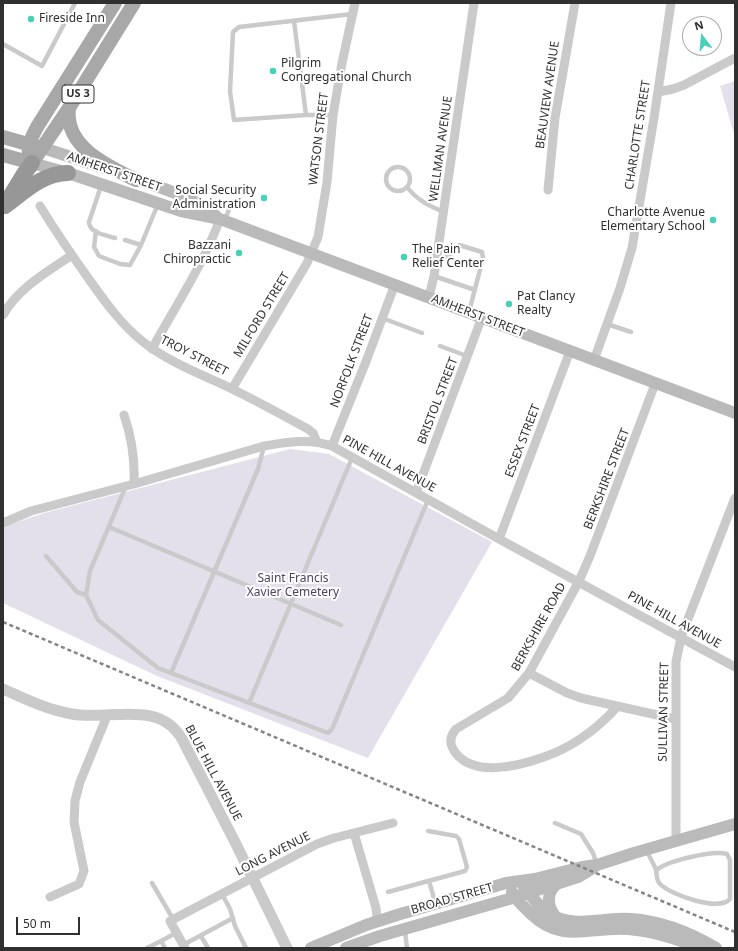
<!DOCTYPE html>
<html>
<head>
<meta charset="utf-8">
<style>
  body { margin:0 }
  #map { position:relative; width:738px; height:951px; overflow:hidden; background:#fff; font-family:"Noto Sans",sans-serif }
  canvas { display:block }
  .frame { position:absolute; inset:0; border:4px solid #303030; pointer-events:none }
  .north { position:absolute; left:682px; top:16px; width:40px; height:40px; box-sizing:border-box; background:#fff; border:1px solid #acacac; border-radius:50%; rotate:344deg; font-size:11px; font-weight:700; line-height:16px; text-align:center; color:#303030 }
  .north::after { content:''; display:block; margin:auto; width:14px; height:18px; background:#48d1ba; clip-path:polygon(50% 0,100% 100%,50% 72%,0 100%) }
  .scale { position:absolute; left:16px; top:917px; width:64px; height:18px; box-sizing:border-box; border:2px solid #303030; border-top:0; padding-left:5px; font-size:12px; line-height:14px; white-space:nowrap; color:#303030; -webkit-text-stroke:3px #fff; paint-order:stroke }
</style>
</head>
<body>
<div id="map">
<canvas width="738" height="951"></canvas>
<div class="frame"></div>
<div class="north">N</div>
<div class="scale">50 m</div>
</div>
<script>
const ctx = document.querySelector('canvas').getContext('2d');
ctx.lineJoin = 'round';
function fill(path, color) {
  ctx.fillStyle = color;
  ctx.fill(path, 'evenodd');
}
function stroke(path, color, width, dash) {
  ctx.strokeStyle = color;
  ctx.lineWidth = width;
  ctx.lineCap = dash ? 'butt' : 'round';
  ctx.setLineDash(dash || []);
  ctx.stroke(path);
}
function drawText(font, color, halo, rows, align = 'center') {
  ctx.font = font + ' "Noto Sans",sans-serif';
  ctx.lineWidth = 4;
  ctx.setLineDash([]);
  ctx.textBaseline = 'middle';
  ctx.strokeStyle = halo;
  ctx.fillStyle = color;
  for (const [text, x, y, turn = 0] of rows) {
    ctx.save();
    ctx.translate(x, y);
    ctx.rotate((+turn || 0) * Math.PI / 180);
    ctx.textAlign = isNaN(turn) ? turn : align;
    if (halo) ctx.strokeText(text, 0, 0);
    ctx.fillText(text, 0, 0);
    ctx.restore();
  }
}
const green = new Path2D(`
  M735 81V134H734L720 86Z
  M290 449 329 454 492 542 368 758 157 676 3 603V527L44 513Z`);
const service = new Path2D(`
  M294 21 306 115
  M3 44 42 66 75 3
  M333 115H306L234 120 230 91 233 32 239 27 352 14
  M386 179a12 12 0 1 1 24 0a12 12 0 1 1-24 0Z
  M101 186 89 222C89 233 106 235 115 238
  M407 187C417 200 429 206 444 212
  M225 220 232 201
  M96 231 94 247 99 256 120 264 130 265 141 245
  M125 240 141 245 158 204
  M437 257H448L459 245 482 252 483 258 469 312
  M434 276 475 290
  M382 318 422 333
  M607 324 631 332
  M440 346 467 356
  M126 486 90 571 86 595 98 620 158 668 328 733 332 729 428 500
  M109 527 341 625
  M46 556 77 592 86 595
  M171 673 258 469 264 446
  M249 703 352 458
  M555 823 581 834 593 853 597 865
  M647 850C649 857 654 864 656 870 657 876 656 880 660 884 671 895 719 912 730 899V860L727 854C714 850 664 861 656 871
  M429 881 435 902
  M152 883 173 919
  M388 892 465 871 467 867 459 839 456 836 428 831
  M222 894 230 909 235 926 246 948
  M405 931 407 948
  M201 936 208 948
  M183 945 233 918
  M147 948 161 941
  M165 948 161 941 176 933`);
const minor = new Path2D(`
  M658 92 673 89 684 85 735 58
  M548 190 555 118 575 3
  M40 206C56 232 73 257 91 282 106 303 121 324 142 341 168 362 201 374 230 388 257 401 282 415 308 429L313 433 317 442
  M429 297 434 276 474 3
  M3 315C18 288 47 272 72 255
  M152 349C175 307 203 265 220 219
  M594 360 620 288 632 248 654 118 671 3
  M232 389 307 263 318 237 327 182 333 115 342 63 355 3
  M124 415C132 438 135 460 134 484
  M332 446 367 359 395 284
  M416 493 482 317
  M3 523 31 511 134 484 264 446C287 442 309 438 332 446L499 539 735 667
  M499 539 570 351
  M529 673 567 693 581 698 675 719
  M617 707C597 729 573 747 544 757 519 766 470 779 453 749 449 742 451 735 456 729L508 698 529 673 579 581 590 556 655 384
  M354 833 376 908 377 917 374 922
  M676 840V662L681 637 735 498
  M50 897 79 884 84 871 74 822 75 801 80 782 107 716
  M185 948 170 921 317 844 334 838 393 823`);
const tertiary = new Path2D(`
  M3 689C25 699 48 710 72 714 110 721 159 699 182 739L236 844 287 948`);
const secondary = new Path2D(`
  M43 148 108 169
  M32 163 68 173 181 211 220 219 735 413
  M127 176C155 186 193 196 216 216
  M524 888C532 896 538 906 547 912 572 930 603 917 631 919 662 921 689 932 716 948
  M512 892C516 900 524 907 530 913 563 945 589 926 628 929 654 931 677 939 701 948
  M555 916C547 906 546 892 557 884
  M311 948 366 925 397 915 506 883 535 879 582 867 597 865 634 853 735 824
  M346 948 380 936 509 899 578 877 593 868`);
const primary = new Path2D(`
  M69 108C64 147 108 166 136 180
  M3 137 38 147
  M3 155 32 163
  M32 163 69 108 134 3
  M32 163C25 150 31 138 37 127L115 3`);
const motorway = new Path2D(`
  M8 200 24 174 32 163
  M5 206C24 192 43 173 68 173`);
const rail = new Path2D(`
  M3 622 735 932`);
const markers = [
  [31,19,4,"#48d1ba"],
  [273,71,4,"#48d1ba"],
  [264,198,4,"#48d1ba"],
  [713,220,4,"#48d1ba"],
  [239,253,4,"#48d1ba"],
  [404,257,4,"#48d1ba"],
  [509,304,4,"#48d1ba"]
];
const shields = [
  [78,94,32]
];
const shieldNames = [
  ["US 3",78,94]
];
const poiNames = [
  ["Fireside Inn",39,19],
  ["Pilgrim",281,64],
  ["Congregational Church",281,78],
  ["Social Security",256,191,"right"],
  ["Administration",256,205,"right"],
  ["Charlotte Avenue",705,213,"right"],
  ["Elementary School",705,227,"right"],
  ["Bazzani",231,246,"right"],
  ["Chiropractic",231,260,"right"],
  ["The Pain",412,250],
  ["Relief Center",412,264],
  ["Pat Clancy",517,297],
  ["Realty",517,311]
];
const streetNames = [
  ["BEAUVIEW AVENUE",548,95,-82],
  ["CHARLOTTE STREET",638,135,-81],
  ["WATSON STREET",319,139,-83],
  ["WELLMAN AVENUE",441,149,-82],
  ["AMHERST STREET",114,172,19],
  ["MILFORD STREET",262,315,-59],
  ["AMHERST STREET",478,316,21],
  ["TROY STREET",194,356,27],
  ["NORFOLK STREET",352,361,-69],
  ["BRISTOL STREET",438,401,-69],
  ["ESSEX STREET",523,441,-69],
  ["PINE HILL AVENUE",389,464,29],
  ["BERKSHIRE STREET",607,479,-69],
  ["PINE HILL AVENUE",674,620,29],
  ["BERKSHIRE ROAD",539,627,-61],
  ["SULLIVAN STREET",664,712,-89],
  ["BLUE HILL AVENUE",213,773,62],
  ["LONG AVENUE",273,854,-27],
  ["BROAD STREET",452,899,-16]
];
const parkNames = [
  ["Saint Francis",293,579],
  ["Xavier Cemetery",293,593]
];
fill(green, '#e4e0eb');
stroke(service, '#cacaca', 4.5);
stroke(minor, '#cacaca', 9);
stroke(tertiary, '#cacaca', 11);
stroke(secondary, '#bababa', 12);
stroke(primary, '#a8a8a8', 14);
stroke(motorway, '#979797', 16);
stroke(rail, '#858585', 2.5, [4, 3]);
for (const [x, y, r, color] of markers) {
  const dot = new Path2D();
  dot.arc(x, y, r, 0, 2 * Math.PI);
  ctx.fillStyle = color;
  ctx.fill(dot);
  stroke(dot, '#fff', 1.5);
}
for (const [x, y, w] of shields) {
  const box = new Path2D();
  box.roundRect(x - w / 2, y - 9, w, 18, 3);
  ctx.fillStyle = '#fff';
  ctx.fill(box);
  stroke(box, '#303030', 1);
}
drawText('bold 11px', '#303030', null, shieldNames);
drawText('12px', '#303030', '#fff', poiNames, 'left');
drawText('12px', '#303030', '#fff', streetNames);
drawText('12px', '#524266', '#fff', parkNames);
</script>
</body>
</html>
